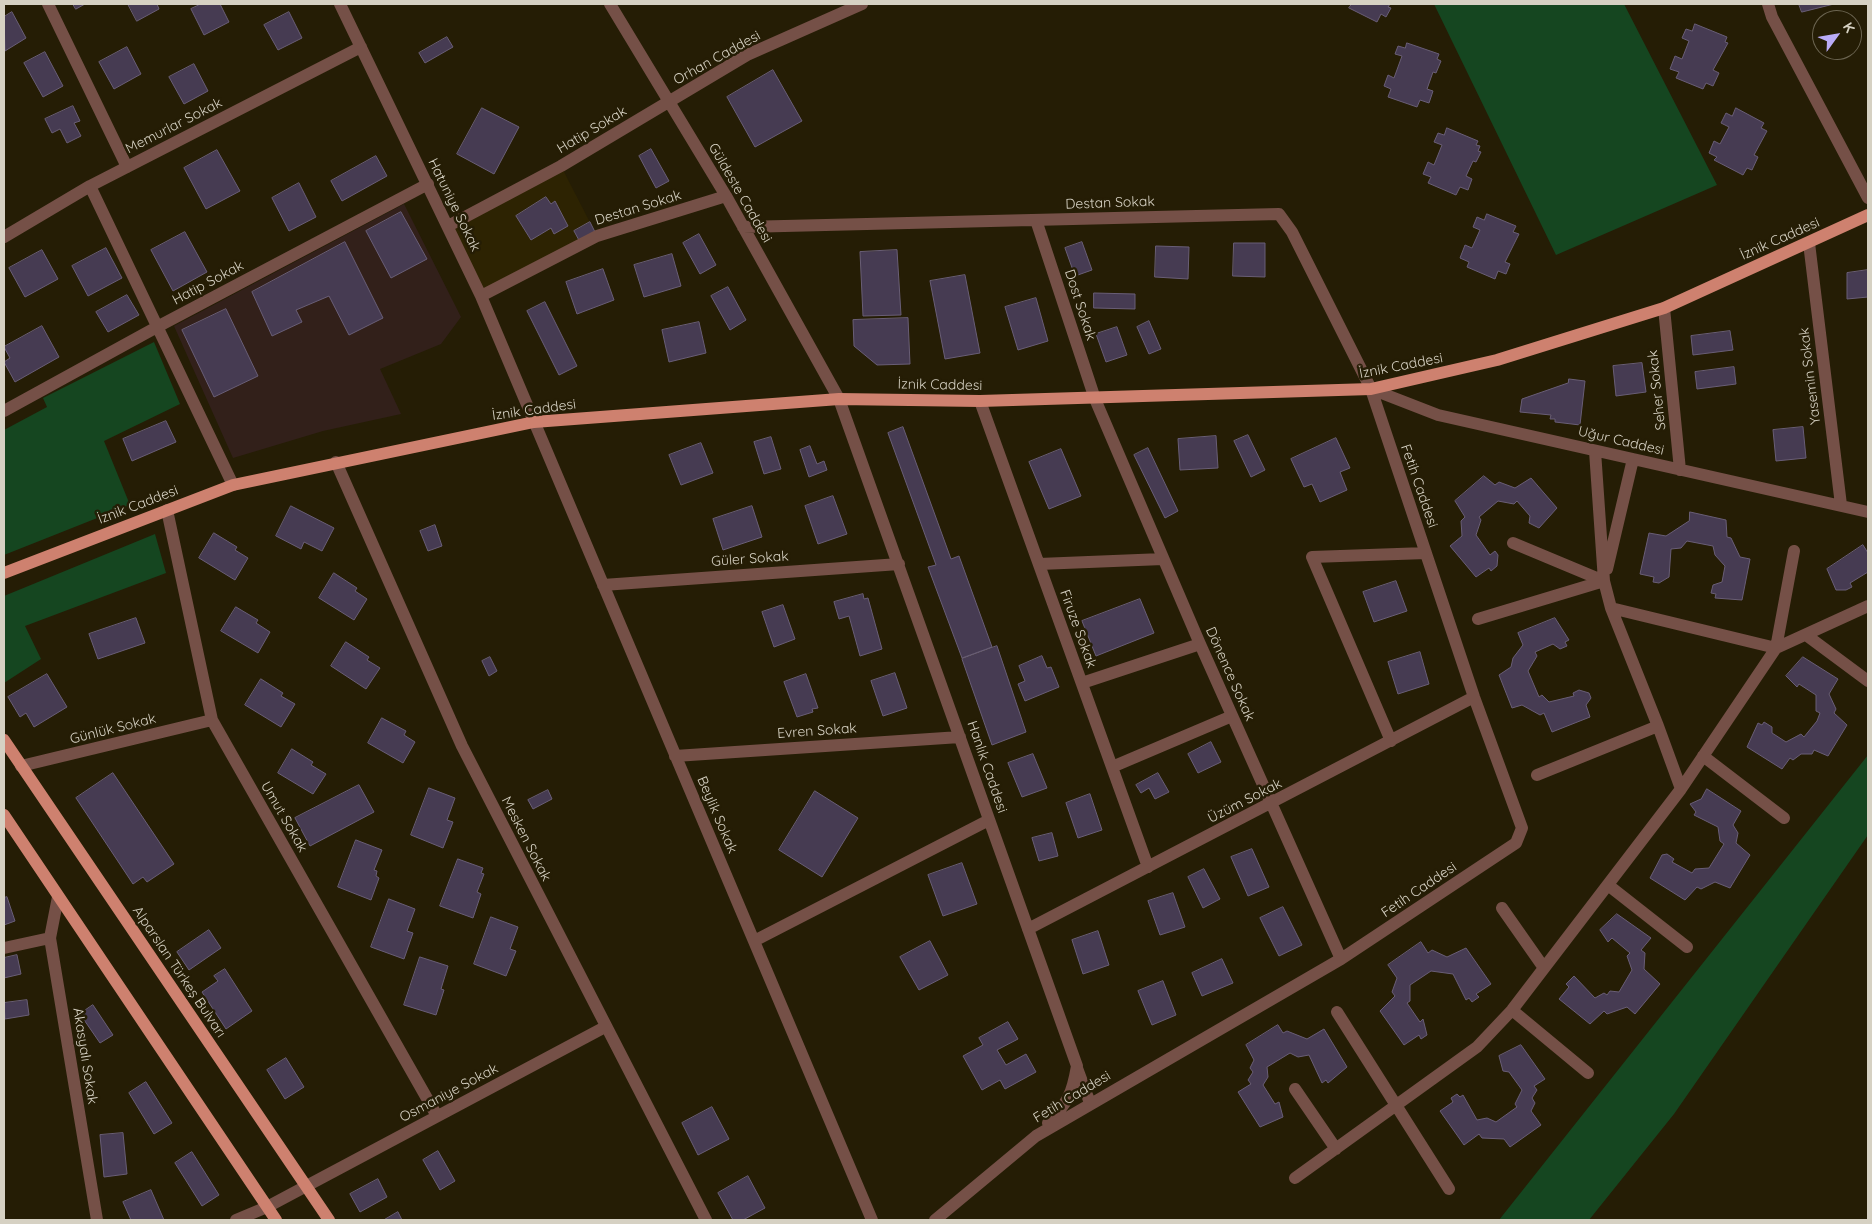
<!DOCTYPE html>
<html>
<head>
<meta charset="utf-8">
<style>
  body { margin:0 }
  #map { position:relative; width:1872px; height:1224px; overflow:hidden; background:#251d05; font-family:Quicksand,sans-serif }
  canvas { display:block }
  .frame { position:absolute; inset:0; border:5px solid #d6d1c3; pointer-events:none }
  .north { position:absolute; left:1812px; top:10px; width:50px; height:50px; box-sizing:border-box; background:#251d05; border:1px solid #6c6551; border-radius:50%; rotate:58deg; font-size:14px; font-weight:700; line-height:20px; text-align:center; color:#d6d1c3 }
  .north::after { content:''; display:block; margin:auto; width:18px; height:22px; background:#b9abf7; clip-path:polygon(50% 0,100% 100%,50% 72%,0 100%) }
</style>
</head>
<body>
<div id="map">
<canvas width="1872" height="1224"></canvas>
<div class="frame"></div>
<div class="north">K</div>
</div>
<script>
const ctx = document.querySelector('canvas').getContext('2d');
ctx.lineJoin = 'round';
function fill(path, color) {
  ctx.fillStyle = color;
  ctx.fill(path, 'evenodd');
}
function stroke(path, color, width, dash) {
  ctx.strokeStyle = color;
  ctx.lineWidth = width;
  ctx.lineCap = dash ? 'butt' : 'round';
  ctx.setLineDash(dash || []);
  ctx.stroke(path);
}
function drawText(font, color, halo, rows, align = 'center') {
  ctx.font = font + ' Quicksand,sans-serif';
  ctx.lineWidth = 5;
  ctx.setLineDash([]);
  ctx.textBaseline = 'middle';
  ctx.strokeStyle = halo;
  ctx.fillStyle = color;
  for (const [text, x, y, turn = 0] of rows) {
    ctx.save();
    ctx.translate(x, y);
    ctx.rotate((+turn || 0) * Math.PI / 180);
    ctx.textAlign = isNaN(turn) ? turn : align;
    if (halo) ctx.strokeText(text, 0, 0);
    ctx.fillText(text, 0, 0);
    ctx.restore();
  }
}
const built = new Path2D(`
  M561 166 597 236 481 296 448 226Z`);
const education = new Path2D(`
  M404 204 461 317 441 344 380 369 401 414 323 431 233 458 174 326Z`);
const green = new Path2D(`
  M1434 4H1624L1717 185 1556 255Z
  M154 342 180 404 104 441 130 505 4 555V430L47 407 43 398Z
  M155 534 166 573 25 626 41 659 4 683V596Z
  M1868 755V835L1674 1114 1589 1220H1499Z`);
const building = new Path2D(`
  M73 4H85L76 9Z
  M128 4H157L159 9 137 21Z
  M201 4H220L229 22 204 35 191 9Z
  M1352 4H1390L1388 7 1391 8 1386 17 1381 14 1377 22 1349 8Z
  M1799 4H1834L1802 12Z
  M12 12 26 38 5 51 4 17Z
  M289 12 302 38 278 50 264 25Z
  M1695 24 1727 37 1725 42 1728 43 1713 70 1719 73 1713 86 1706 83 1703 89 1676 78 1679 72 1670 69 1675 56 1682 59 1689 41 1682 38 1686 29 1692 31Z
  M447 37 453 47 425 63 419 53Z
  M1407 43 1439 54 1437 59 1441 61 1436 73 1433 72 1427 89 1433 91 1429 103 1420 100 1417 107 1388 97 1391 89 1384 86 1388 75 1394 78 1402 56 1395 54 1398 46 1405 48Z
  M127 47 141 74 114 89 99 62Z
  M45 52 63 86 43 97 24 63Z
  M194 64 208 91 184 104 169 77Z
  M773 70 802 121 755 147 727 97Z
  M73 106 80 121 74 123 81 136 67 143 60 129 52 133 45 119Z
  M482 108 519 127 494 174 457 154Z
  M1736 108 1764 123 1761 128 1767 131 1754 155 1758 157 1752 170 1747 168 1743 175 1714 160 1717 157 1709 153 1714 141 1720 144 1729 127 1721 123 1726 113 1732 116Z
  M1447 128 1478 141 1476 145 1480 146 1478 151 1481 152 1476 162 1473 161 1466 176 1472 179 1468 190 1460 187 1456 195 1428 183 1431 177 1423 174 1428 162 1434 165 1442 145 1434 142 1438 133 1444 135Z
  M651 149 669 181 656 188 639 156Z
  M217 150 240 191 206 209 184 168Z
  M376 156 387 176 342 201 331 181Z
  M299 183 316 217 289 231 272 198Z
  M546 197 551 204 555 201 568 226 554 234 551 228 531 240 516 216Z
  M401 212 427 259 391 278 366 231Z
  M1487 214 1516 226 1513 232 1519 234 1505 262 1510 264 1506 274 1498 271 1495 279 1467 267 1469 262 1460 258 1465 245 1472 248 1480 230 1473 227 1477 217 1484 220Z
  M590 222 597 236 581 244 574 231Z
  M185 232 207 272 173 291 151 250Z
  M699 234 716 265 700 274 683 243Z
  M345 242 383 318 349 335 329 296 296 310 302 322 272 336 252 292Z
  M1082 242 1092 270 1075 276 1065 248Z
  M1234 243H1265V277L1233 276Z
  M1156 246 1189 247 1188 279 1155 277Z
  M106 248 122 278 88 296 72 266Z
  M42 250 58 279 25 297 9 268Z
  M897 250 901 315 863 316 860 252Z
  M672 254 681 286 644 297 634 265Z
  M603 269 614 300 577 314 566 282Z
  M1868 270V297L1847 299V273Z
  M965 275 980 353 945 359 930 281Z
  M728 287 746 320 730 330 711 296Z
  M1094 293 1135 294V309L1094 308Z
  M127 295 139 315 108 332 96 312Z
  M1036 298 1048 341 1018 350 1005 307Z
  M545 302 577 366 559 375 527 311Z
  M226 309 258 376 214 397 182 330Z
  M908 318 910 364 877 365 854 346 853 320Z
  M1149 321 1161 349 1149 354 1137 327Z
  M699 322 706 353 669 362 662 330Z
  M42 326 59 357 15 382 4 362 10 358 4 347Z
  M1117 327 1127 355 1106 362 1096 334Z
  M1730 331 1733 350 1693 355 1691 336Z
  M1642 363 1646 392 1616 396 1613 366Z
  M1734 367 1736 384 1697 389 1695 372Z
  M1569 379 1585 381 1580 425 1555 422V419H1550L1551 415 1520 412 1522 399 1568 383Z
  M166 421 176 442 132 461 123 439Z
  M903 427 951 559 959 556 992 647 962 658 928 567 936 565 888 433Z
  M1803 427 1806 458 1776 461 1773 430Z
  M1248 435 1265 470 1251 477 1234 441Z
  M1216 436 1218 468 1180 470 1178 439Z
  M771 437 781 469 764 474 754 442Z
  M1336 438 1350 468 1340 472 1347 490 1320 502 1312 484 1304 487 1291 459Z
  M701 443 713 473 681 485 669 455Z
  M810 446 817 464 824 461 827 470 809 477 800 450Z
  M1148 448 1178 511 1165 518 1134 455Z
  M1061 449 1081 496 1049 509 1029 462Z
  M1484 476 1495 485 1499 482 1515 488 1531 478 1557 508 1539 528 1529 523 1530 516 1517 501 1514 504 1498 501 1479 517 1481 520 1476 535 1490 555 1495 551 1498 555 1497 566 1491 571 1489 568 1476 577 1450 546 1462 536 1461 521 1465 517 1455 501Z
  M833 496 847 534 818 544 805 506Z
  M291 506 334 528 322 551 304 542 301 549 276 536Z
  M752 506 762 537 723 550 713 519Z
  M1690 512 1726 520 1727 537 1731 538 1740 557 1750 559 1742 600 1715 598 1716 594 1711 593 1713 585 1722 582 1725 566 1715 555 1713 546 1687 541 1681 548 1671 549 1669 577 1659 583 1653 582 1654 577 1640 574 1649 533 1666 536 1689 521Z
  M435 525 442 546 428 551 420 531Z
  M214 533 237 547 235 550 248 558 235 580 199 558Z
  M1863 545 1868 553V572L1850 583 1852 587 1846 590H1836L1827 569Z
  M334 573 357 588 355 591 367 599 354 620 319 598Z
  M1396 581 1407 611 1374 622 1363 592Z
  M863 594 864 599 868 598 882 649 860 656 849 616 839 619 834 602Z
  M1140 599 1154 633 1096 656 1082 621Z
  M783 605 795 639 774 647 762 612Z
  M236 607 258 620 256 623 270 632 258 653 221 631Z
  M136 618 145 643 98 659 89 634Z
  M1555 618 1569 640 1565 642 1567 646 1560 649 1553 644 1535 652 1537 656 1528 671 1539 697 1542 695 1549 702 1574 696 1573 693 1579 690 1589 693 1591 698 1586 705 1590 717 1552 732 1544 713 1540 715 1522 705 1512 708 1499 675 1511 667 1513 658 1523 645 1518 633Z
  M346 642 369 657 367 660 380 668 366 689 331 666Z
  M997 646 1026 732 992 745 962 659Z
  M1420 652 1429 684 1398 694 1388 662Z
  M1042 656 1047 668 1051 667 1059 687 1025 701 1018 684 1025 681 1019 666Z
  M490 657 497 671 489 676 482 661Z
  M1803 657 1838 679 1829 694 1836 709 1834 713 1847 725 1828 756 1814 750 1812 754H1801L1793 760 1790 758 1782 769 1747 747 1758 723 1762 725 1764 722 1772 727V733L1786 742 1801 734 1804 737 1817 721 1820 713 1816 711V695L1799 684 1797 687 1786 676Z
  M895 673 907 708 883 716 871 681Z
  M47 674 67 707 34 727 26 713 20 717 8 697Z
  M806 674 818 708 812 709 813 712 797 717 784 682Z
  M261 679 283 693 281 696 295 704 281 727 245 705Z
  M382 718 406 731 404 735 415 742 403 763 368 743Z
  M1211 742 1221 762 1198 773 1188 754Z
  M292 749 313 762 311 765 326 774 313 794 278 773Z
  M1033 754 1047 788 1022 797 1008 763Z
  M113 773 174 864 147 882 143 877 133 884 76 798Z
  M1158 773 1169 792 1155 799 1149 788 1141 793 1136 785Z
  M359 785 374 812 310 846 295 818Z
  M429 788 455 798 447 820 453 822 443 848 411 835Z
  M1707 789 1741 811 1733 825 1738 833 1736 843 1750 855 1730 888 1715 882 1701 889 1697 887 1685 900 1650 878 1662 855 1667 854 1674 859 1672 862 1692 873 1695 869 1709 868 1724 844 1720 841 1718 827 1694 815 1696 812 1690 804 1701 799Z
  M548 790 552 799 533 809 528 800Z
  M815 791 858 818 822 877 779 850Z
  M1090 794 1102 830 1078 838 1066 803Z
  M1052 833 1058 856 1039 861 1032 838Z
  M356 840 382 850 374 870 377 871 376 876 379 878 371 900 338 887Z
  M1252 849 1269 887 1248 896 1231 857Z
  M458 859 483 868 481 873 484 874 477 892 481 894 473 918 440 906Z
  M962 863 977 904 943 916 928 875Z
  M1204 869 1220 899 1203 908 1188 877Z
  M1173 893 1185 927 1160 935 1148 901Z
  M7 897 15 921 4 925V898Z
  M389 899 415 909 407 931 413 933 404 959 371 947Z
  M1283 907 1302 945 1279 956 1260 918Z
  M1617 914 1651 938 1641 950 1645 953 1644 969 1660 984 1635 1014 1627 1007 1607 1014 1604 1011 1590 1024 1559 999 1569 987 1566 984 1574 976 1595 998 1604 993 1607 995 1610 991 1619 992 1632 970 1627 956 1630 953 1612 938 1608 942 1600 930Z
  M491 917 518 927 510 949 516 951 506 976 474 964Z
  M209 930 221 948 189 970 177 952Z
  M1098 931 1109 965 1083 974 1072 940Z
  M930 941 948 975 919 990 900 957Z
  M1421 942 1428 953 1432 950 1447 957 1466 948 1491 984 1476 994 1479 997 1472 1002 1469 998 1466 1000 1453 974 1431 971 1410 985V1001L1407 1003 1420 1022 1423 1019 1427 1035 1421 1039 1419 1035 1404 1045 1380 1011 1395 996 1392 992 1397 978 1388 965Z
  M17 955 21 974 4 978V958Z
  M420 957 448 966 441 989 444 990 436 1015 404 1005Z
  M1222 959 1233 983 1202 996 1192 973Z
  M225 969 252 1011 226 1029 202 992 218 981 214 976Z
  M1163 981 1176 1015 1152 1025 1138 991Z
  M27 1000 29 1015 5 1019 4 1003Z
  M93 1005 113 1035 100 1043 80 1014Z
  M1008 1022 1018 1039 997 1050 1006 1065 1026 1054 1036 1072 1005 1089 1000 1080 982 1090 963 1056 983 1045 979 1038Z
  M1278 1025 1283 1033 1287 1031 1307 1039 1324 1029 1347 1067 1328 1083 1326 1080 1322 1083 1309 1055 1298 1057 1290 1053 1267 1067 1268 1077 1263 1085 1275 1104 1279 1102 1283 1117 1260 1127 1238 1092 1251 1084 1248 1080 1253 1072 1250 1068 1254 1060 1246 1045Z
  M1521 1045 1545 1079 1534 1086 1537 1090 1532 1098 1535 1103 1531 1111 1541 1125 1510 1147 1504 1139 1482 1138 1479 1134 1464 1145 1440 1111 1453 1102 1451 1098 1457 1094 1460 1097 1463 1095 1477 1120 1487 1118 1496 1122 1517 1107 1515 1104 1522 1090 1509 1072 1503 1071 1499 1056Z
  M286 1058 304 1087 285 1099 267 1070Z
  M146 1082 172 1123 154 1134 129 1093Z
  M712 1107 729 1139 698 1155 682 1123Z
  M123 1133 127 1174 104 1177 100 1135Z
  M438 1151 455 1181 440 1190 423 1160Z
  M192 1152 219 1195 202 1206 175 1163Z
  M748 1176 765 1208 743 1220H733L718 1193Z
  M378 1179 387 1197 360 1212 350 1194Z
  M151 1190 164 1220H131L123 1202Z
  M398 1212 402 1220H384Z`);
const minor = new Path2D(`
  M48 4 127 167
  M340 4 481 296 872 1220
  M610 4 726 196 839 399 1077 1066C1072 1095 1068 1102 1048 1123
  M1768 4 1772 17 1868 198
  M90 186 233 485
  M1036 220 1095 399 1200 644 1341 959
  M448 226 561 166 747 55 862 4
  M743 227 1279 214 1292 232 1371 389 1474 697 1522 828 1516 843 1341 959 1036 1136 935 1220
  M4 237 90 186 361 47
  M1809 243 1841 505
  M481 296 597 236 726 196
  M1664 308 1680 470
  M1371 389 1438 415 1868 512
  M980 401 1148 867
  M4 411 157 327 428 184
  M1595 451 1604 581 1611 608 1658 726 1681 789
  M336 462 462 746 706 1220
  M167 510 212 720 437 1116
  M1513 543 1604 581
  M1039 564 1163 559
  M1607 569 1633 459
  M603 585 899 564
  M1611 608 1776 648 1868 606
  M1478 619 1604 581
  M1806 635 1868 681
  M1082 683 1200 644
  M1391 741 1312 557 1426 553
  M675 756 960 737
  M1703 756 1784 818
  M21 766 212 720
  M1112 767 1232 716
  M1537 775 1658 726
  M1608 885 1687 947
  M58 897 50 938 97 1220
  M1502 908 1544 968
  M1028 929 1474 697
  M754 941 989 820
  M4 948 50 938
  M1512 1010 1588 1073
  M1337 1012 1449 1189
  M1077 1068 1090 1103
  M1295 1089 1336 1149
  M1295 1178 1477 1047 1512 1010 1681 789 1776 648 1794 551
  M236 1220 267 1207 605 1027`);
const major = new Path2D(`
  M4 573 233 485 534 422 839 399 980 401 1371 389 1497 360 1664 308 1868 215
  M4 740 329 1220
  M4 815 276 1220`);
const streetNames = [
  ["Orhan Caddesi",717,58,-29],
  ["Memurlar Sokak",174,126,-27],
  ["Hatip Sokak",592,130,-31],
  ["Güldeste Caddesi",740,193,60],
  ["Destan Sokak",1110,203,-2],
  ["Hatuniye Sokak",454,205,64],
  ["Destan Sokak",638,208,-17],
  ["İznik Caddesi",1780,239,-24],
  ["Hatip Sokak",208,283,-28],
  ["Dost Sokak",1080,305,72],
  ["İznik Caddesi",1401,366,-11],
  ["Yasemin Sokak",1810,376,-97],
  ["İznik Caddesi",940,385,1],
  ["Seher Sokak",1657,390,-96],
  ["İznik Caddesi",534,410,-8],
  ["Uğur Caddesi",1621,441,13],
  ["Fetih Caddesi",1419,486,71],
  ["İznik Caddesi",138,505,-21],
  ["Güler Sokak",750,559,-4],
  ["Firuze Sokak",1078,629,70],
  ["Dönence Sokak",1230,674,66],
  ["Günlük Sokak",113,729,-14],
  ["Evren Sokak",817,731,-4],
  ["Hanlık Caddesi",987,767,71],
  ["Üzüm Sokak",1245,801,-27],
  ["Beylik Sokak",717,815,67],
  ["Umut Sokak",284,817,60],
  ["Mesken Sokak",526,839,63],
  ["Fetih Caddesi",1419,890,-34],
  ["Alparslan Türkeş Bulvarı",179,972,56],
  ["Akasyalı Sokak",85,1056,81],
  ["Osmaniye Sokak",449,1093,-28],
  ["Fetih Caddesi",1072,1097,-31]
];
fill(built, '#2d2302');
fill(education, '#32201a');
fill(green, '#154620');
fill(building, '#463b52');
stroke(building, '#695e76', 1);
stroke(minor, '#755047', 12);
stroke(major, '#ce816f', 12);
drawText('14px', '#d6d1c3', '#251d05', streetNames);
</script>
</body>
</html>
